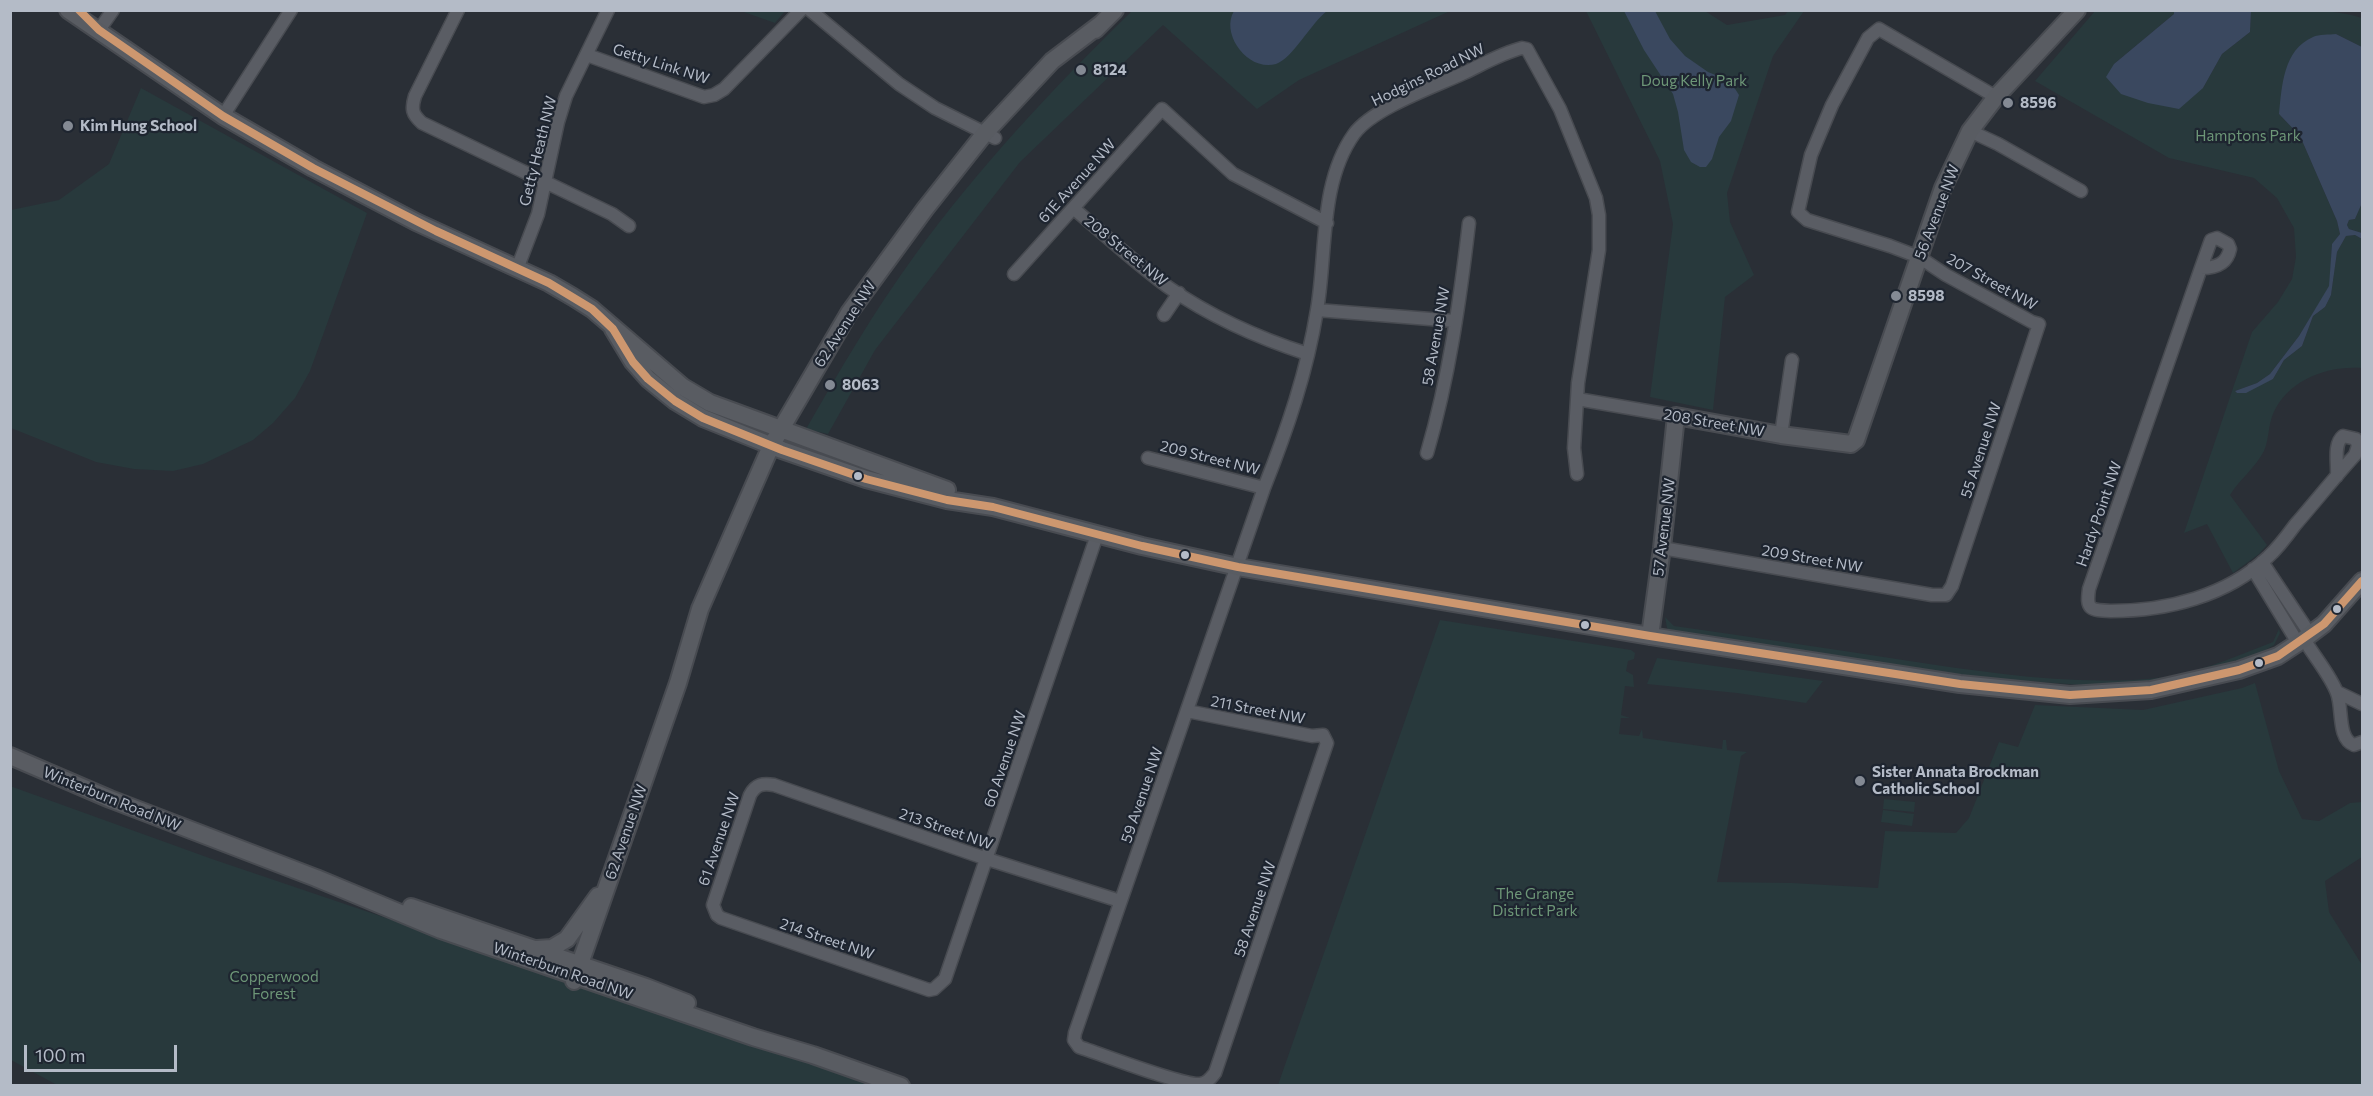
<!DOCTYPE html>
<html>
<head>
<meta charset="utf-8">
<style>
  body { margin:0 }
  #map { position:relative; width:2373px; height:1096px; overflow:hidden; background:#2a2f36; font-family:Commissioner,sans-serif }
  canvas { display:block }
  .frame { position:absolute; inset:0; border:12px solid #b4bbc7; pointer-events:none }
  .scale { position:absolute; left:24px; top:1045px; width:153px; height:27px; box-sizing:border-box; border:3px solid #b4bbc7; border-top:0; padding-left:8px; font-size:18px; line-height:21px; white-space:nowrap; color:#b4bbc7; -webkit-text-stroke:4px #1e2530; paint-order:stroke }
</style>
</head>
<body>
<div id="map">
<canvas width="2373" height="1096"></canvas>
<div class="frame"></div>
<div class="scale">100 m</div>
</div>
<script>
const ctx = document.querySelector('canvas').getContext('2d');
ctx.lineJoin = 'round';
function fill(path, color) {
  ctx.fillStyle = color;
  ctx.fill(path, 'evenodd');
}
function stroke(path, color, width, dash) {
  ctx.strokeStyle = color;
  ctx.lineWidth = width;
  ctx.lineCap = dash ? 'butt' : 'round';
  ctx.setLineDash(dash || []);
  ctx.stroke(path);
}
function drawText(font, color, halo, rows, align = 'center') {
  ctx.font = font + ' Commissioner,sans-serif';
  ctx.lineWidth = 4.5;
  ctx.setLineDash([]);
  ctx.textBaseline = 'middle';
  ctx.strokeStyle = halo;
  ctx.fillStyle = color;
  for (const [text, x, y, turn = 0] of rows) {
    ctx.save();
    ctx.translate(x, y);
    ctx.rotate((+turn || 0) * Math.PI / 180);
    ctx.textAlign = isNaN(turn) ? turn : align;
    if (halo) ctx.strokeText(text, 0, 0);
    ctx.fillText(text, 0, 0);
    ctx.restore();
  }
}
const green = new Path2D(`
  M741 11 785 10V11L775 23Z
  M1132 11H1450L1299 80 1257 109 1163 25 1020 162 875 350 828 434 806 429C840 370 874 311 915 255 979 167 1054 87 1132 11Z
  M1586 11H1705L1727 25 1785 15 1788 11H1804L1773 56 1727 193 1730 222 1754 275 1725 297 1713 410 1650 397 1673 224 1660 161Z
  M2095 11H2174V14L2114 64 2203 88 2222 54 2250 32 2251 11C2288 11 2327 7 2362 18V47L2336 34 2279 114 2300 136 2337 221 2340 234 2332 245 2330 286 2299 336 2270 374 2257 383 2235 391 2237 393 2273 379 2284 360 2302 346 2313 316 2325 307 2331 295 2337 252 2346 236 2355 235 2362 239V368C2328 365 2287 380 2273 414 2268 426 2269 440 2264 451 2256 467 2239 480 2230 495L2267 545 2259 554 2233 573 2207 524 2184 533 2252 332 2278 302 2292 279 2296 257 2294 228 2277 198 2254 178 2169 158 2035 81Z
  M141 88 367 213 310 371 295 398 273 423 253 440 203 464 173 471 134 469 96 462 11 428V210L59 200 109 164Z
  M2362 203V233L2349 229 2347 225 2349 220 2355 219Z
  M1665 617 1674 626C1751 637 1827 648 1903 660 1983 672 2066 685 2147 679 2192 676 2232 658 2273 642L2279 629 2280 633 2274 645 2252 658 2207 672 2148 684 2096 686 1984 678 1671 632 1667 628Z
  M1440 620 1631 650 1635 653 1634 659 1628 661 1626 671 1633 675 1634 687 1625 686 1621 715 1630 718H1621L1619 734 1639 736 1642 729 1643 738 1722 749 1723 740H1726L1727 750 1747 752 1741 756 1717 882 1792 883 1878 888 1885 831 1956 833 1969 818 1999 742 2018 747 2035 705 2143 710 2242 688 2255 683 2279 771 2302 819 2319 821 2350 803 2362 802V857L2325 881 2329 912 2362 965V1085H1278Z
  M1657 658 1823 681 1806 703 1737 693 1647 684Z
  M10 786 212 859 879 1085H57L11 1060Z
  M1884 799 1915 802 1914 812 1883 809Z
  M1883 810 1914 814 1912 826 1881 822Z`);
const water = new Path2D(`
  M1234 11V10L1327 11C1311 23 1293 58 1276 64 1248 72 1220 34 1234 11Z
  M1624 11H1655L1670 39 1685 56 1708 72 1730 81 1739 95 1731 121 1719 137 1712 159 1706 167H1700L1691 162 1684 150 1678 112 1673 94 1644 50Z
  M2174 11H2251L2250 32 2222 54 2203 88 2179 109 2148 103 2121 94 2106 77 2114 64 2174 14Z
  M2336 34 2362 47V203L2355 219 2349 220 2347 225 2349 229 2362 233V239L2355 235 2346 236 2337 252 2331 295 2325 307 2313 316 2302 346 2284 360 2273 379 2246 393H2237L2235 391 2257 383 2270 374 2299 336 2329 286 2332 244 2340 234 2337 221 2300 136 2279 114C2282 86 2283 50 2313 37 2319 34 2329 35 2336 34Z`);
const street = new Path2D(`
  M458 10 415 96C411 109 412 114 422 123L612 214 629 226
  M810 10 899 84 935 108 995 138
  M99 30 113 10
  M587 55 704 97 714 95 724 89 801 10
  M223 116 291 10
  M1970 131 1998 144 2081 191
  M1073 208C1104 234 1135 263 1168 287 1211 317 1258 338 1308 354
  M2201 268 2211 240 2217 238 2228 244 2230 249C2227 264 2216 268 2201 268L2089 589C2086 610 2090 610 2111 611 2167 611 2227 596 2268 557 2278 548 2287 536 2295 525 2315 502 2334 478 2355 455L2358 446 2356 439 2343 436C2333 444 2338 464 2337 476
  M517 269 538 214 558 122 566 96 608 10
  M1014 274 1162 109 1233 174 1327 223
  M1317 310 1455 321
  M1164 315 1179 293
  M1577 399 1676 416
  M1781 435 1792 360
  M1427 453C1449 378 1460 300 1469 223
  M1148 458 1264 488
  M1097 535 945 979 934 989 929 990 721 918 717 915 713 905 750 795C756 784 763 783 774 785L987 859 1120 901
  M1662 548 1932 595H1946L1952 586 2039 324 2032 322 1946 275 1919 257 1890 246 1807 220 1798 212 1811 155 1832 105 1868 38 1879 29 1996 97
  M2262 562 2310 634
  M2253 569 2298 643
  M2304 639C2313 655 2331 676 2337 693 2343 708 2337 739 2354 745L2362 742
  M2337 692 2362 704
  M1187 711 1312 736 1323 735 1327 743 1215 1073C1210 1079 1207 1083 1200 1084 1183 1086 1101 1054 1079 1047L1074 1040 1075 1033 1264 488C1287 430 1307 372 1317 310 1327 253 1319 183 1354 134 1373 108 1434 87 1464 73 1483 64 1502 53 1522 48L1527 49 1560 109 1596 198 1599 215V250L1578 383 1574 448 1577 474`);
const secondary = new Path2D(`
  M68 10 223 116 313 168 416 222 549 283 573 297 592 309 683 387 710 403 947 490
  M1095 30 1115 10
  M613 329 633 362 648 379 675 401 703 418 782 450 866 479 947 500 993 507 1142 546 1238 567 1650 636 1960 684 2070 695 2151 690 2239 670 2278 656 2304 639 2324 624 2362 581
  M1650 636 1662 548 1676 416 1781 435 1851 444 1856 440 1943 188 1970 131 1996 97 2077 10
  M10 756 110 799 316 878 441 930 753 1037 813 1055 901 1086
  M411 907 646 987 687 1003
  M537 949 552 948 567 939 598 896
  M574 981 678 683 700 609 771 446 849 313 925 209 985 133 1052 61 1102 23`);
const bus1 = new Path2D(`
  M79 10 99 30 223 116 313 168 436 231 549 283 592 309 613 329 633 362 648 379 675 401 703 418 782 450 866 479 947 500 993 507 1142 546 1238 567 1650 636 1960 684 2070 695 2151 690 2239 670 2278 656 2324 624 2362 581`);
const markers = [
  [1081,70,6,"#848a94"],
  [2008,103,6,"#848a94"],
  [68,126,6,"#848a94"],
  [1896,296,6,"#848a94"],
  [830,385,6,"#848a94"],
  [858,476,5,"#b4bbc7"],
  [1185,555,5,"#b4bbc7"],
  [2337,609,5,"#b4bbc7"],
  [1585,625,5,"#b4bbc7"],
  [2259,663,5,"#b4bbc7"],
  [1860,781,6,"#848a94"]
];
const streetNames = [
  ["Getty Link NW",661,64,18],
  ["Hodgins Road NW",1428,75,-26],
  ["Getty Heath NW",538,151,-76],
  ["61E Avenue NW",1077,181,-48],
  ["56 Avenue NW",1937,212,-69],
  ["208 Street NW",1126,251,39],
  ["207 Street NW",1992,282,29],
  ["62 Avenue NW",845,324,-57],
  ["58 Avenue NW",1436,336,-80],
  ["208 Street NW",1714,423,10],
  ["55 Avenue NW",1981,450,-72],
  ["209 Street NW",1210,458,14],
  ["Hardy Point NW",2099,514,-71],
  ["57 Avenue NW",1664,527,-83],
  ["209 Street NW",1812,559,10],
  ["211 Street NW",1258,710,11],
  ["60 Avenue NW",1005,759,-71],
  ["59 Avenue NW",1142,795,-71],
  ["Winterburn Road NW",112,799,22],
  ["213 Street NW",946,829,19],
  ["62 Avenue NW",626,832,-71],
  ["61 Avenue NW",719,839,-71],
  ["58 Avenue NW",1255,909,-71],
  ["214 Street NW",827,939,19],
  ["Winterburn Road NW",563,971,19]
];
const poiNames = [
  ["8124",1093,70],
  ["8596",2020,103],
  ["Kim Hung School",80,126],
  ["8598",1908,296],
  ["8063",842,385],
  ["Sister Annata Brockman",1872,772],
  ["Catholic School",1872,789]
];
const parkNames = [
  ["Doug Kelly Park",1694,81],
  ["Hamptons Park",2248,136],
  ["The Grange",1535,894],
  ["District Park",1535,911],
  ["Copperwood",274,977],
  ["Forest",274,994]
];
fill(green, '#28393c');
fill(water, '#3a485f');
stroke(street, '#484b51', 15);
stroke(secondary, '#484b51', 20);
stroke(street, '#5a5d64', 12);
stroke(secondary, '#595c62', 16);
stroke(bus1, '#cd976f', 8);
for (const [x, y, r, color] of markers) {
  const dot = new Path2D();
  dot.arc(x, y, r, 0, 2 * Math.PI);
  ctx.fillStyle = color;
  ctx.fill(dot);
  stroke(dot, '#1e2530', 2);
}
drawText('15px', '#b4bbc7', '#1e2530', streetNames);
drawText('bold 15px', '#b4bbc7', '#1e2530', poiNames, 'left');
drawText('15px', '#6d9677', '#1e2530', parkNames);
</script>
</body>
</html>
